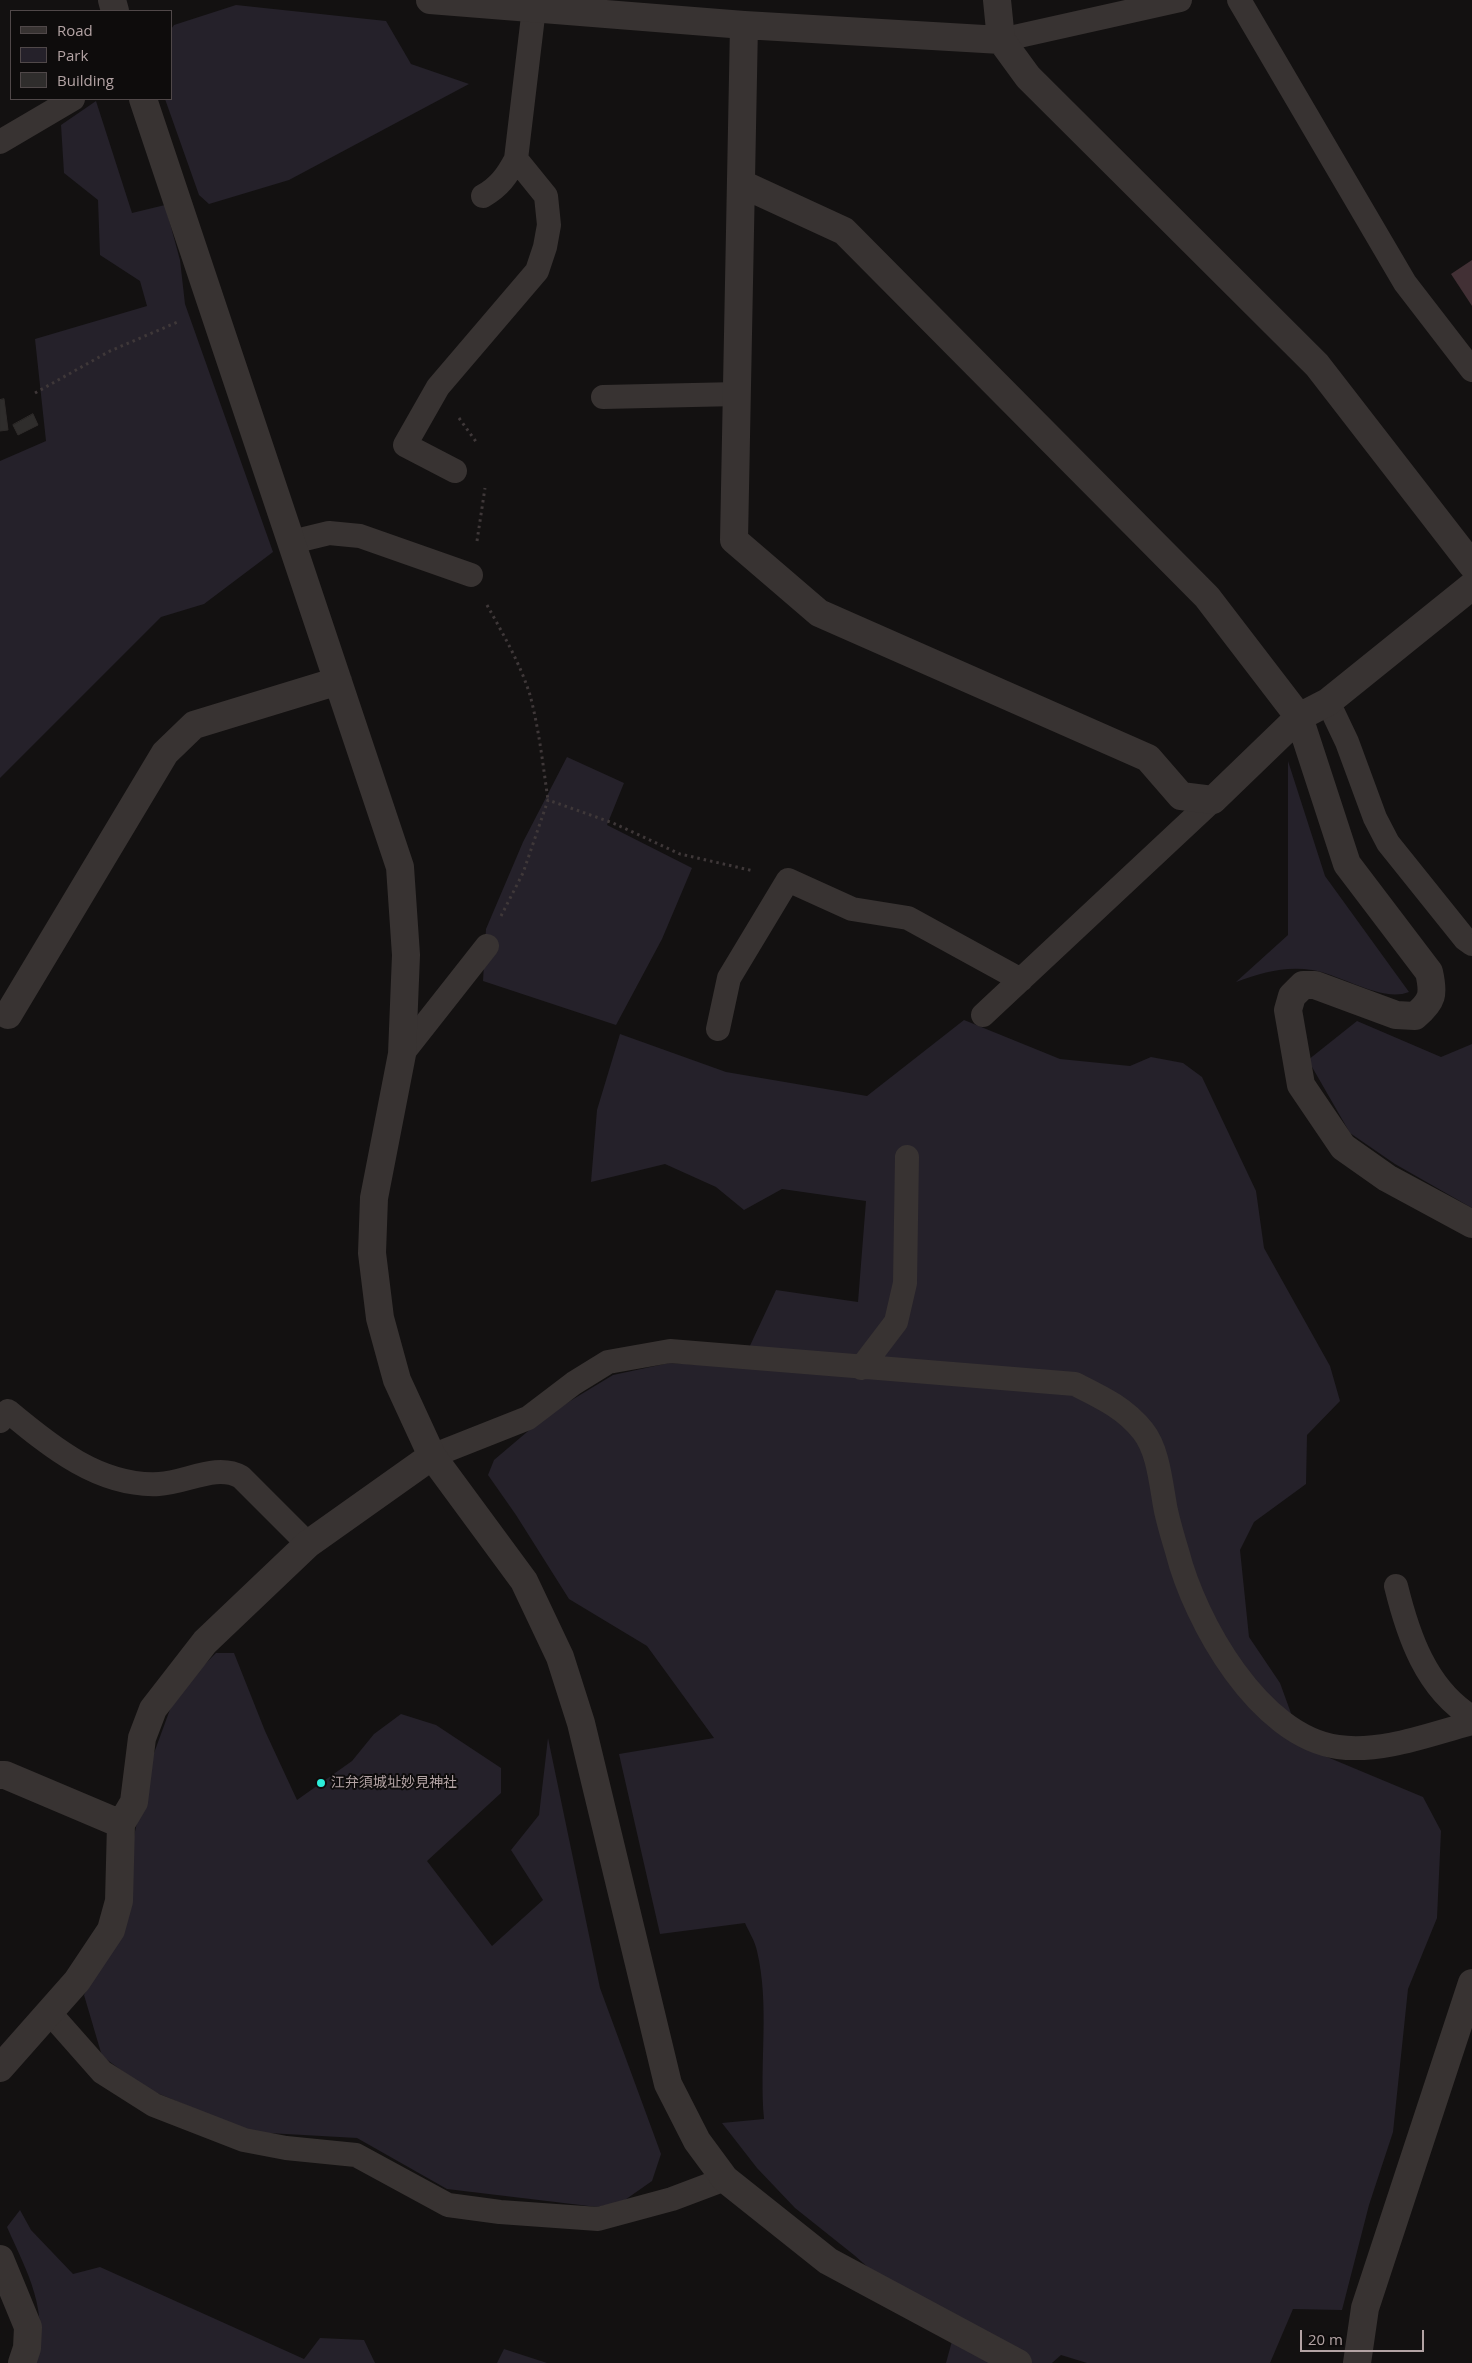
<!DOCTYPE html>
<html>
<head>
<meta charset="utf-8">
<style>
  body { margin:0 }
  #map { position:relative; width:1472px; height:2363px; overflow:hidden; background:#131111; font-family:"Open Sans",sans-serif }
  canvas { display:block }
  .legend { position:absolute; left:10px; top:10px; width:162px; height:90px; box-sizing:border-box; background:#0e0c0c; border:1px solid #504849; margin:0; padding:6px 9px; list-style:none; font-size:15px; color:#b3a3a4 }
  .legend li { display:flex; align-items:center; gap:10px; height:25px }
  .legend b { width:25px; border:1px solid #504849 }
  .scale { position:absolute; left:1300px; top:2330px; width:124px; height:22px; box-sizing:border-box; border:2px solid #b3a3a4; border-top:0; padding-left:6px; font-size:15px; line-height:18px; white-space:nowrap; color:#b3a3a4; -webkit-text-stroke:4px #0e0c0c; paint-order:stroke }
</style>
</head>
<body>
<div id="map">
<canvas width="1472" height="2363"></canvas>
<ul class="legend">
<li><b style="height:6px;background:#383332"></b>Road</li>
<li><b style="height:14px;background:#25212a"></b>Park</li>
<li><b style="height:14px;background:#2f2d2c"></b>Building</li>
</ul>
<div class="scale">20 m</div>
</div>
<script>
const ctx = document.querySelector('canvas').getContext('2d');
ctx.lineJoin = 'round';
function fill(path, color) {
  ctx.fillStyle = color;
  ctx.fill(path, 'evenodd');
}
function stroke(path, color, width, dash) {
  ctx.strokeStyle = color;
  ctx.lineWidth = width;
  ctx.lineCap = dash ? 'butt' : 'round';
  ctx.setLineDash(dash || []);
  ctx.stroke(path);
}
function drawText(font, color, halo, rows, align = 'center') {
  ctx.font = font + ' "Open Sans","Noto Sans JP",sans-serif';
  ctx.lineWidth = 4;
  ctx.setLineDash([]);
  ctx.textBaseline = 'middle';
  ctx.strokeStyle = halo;
  ctx.fillStyle = color;
  for (const [text, x, y, turn = 0] of rows) {
    ctx.save();
    ctx.translate(x, y);
    ctx.rotate((+turn || 0) * Math.PI / 180);
    ctx.textAlign = isNaN(turn) ? turn : align;
    if (halo) ctx.strokeText(text, 0, 0);
    ctx.fillText(text, 0, 0);
    ctx.restore();
  }
}
const green = new Path2D(`
  M236 5 386 21 411 64 469 84 289 180 209 204 199 195 165 99H171V29L174 25Z
  M96 101 132 213 165 205 180 260 185 304 273 552 204 604 161 617 0 778V461L46 441 35 339 147 306 140 281 100 255 98 200 64 173 61 125Z
  M567 757 624 783 607 825 692 868 662 939 616 1025 483 981 486 929 523 842Z
  M1288 761 1325 876 1409 992C1382 1003 1340 974 1312 970 1284 966 1262 973 1236 982L1288 935Z
  M964 1020 1060 1059 1130 1066 1151 1057 1183 1063 1202 1077 1256 1191 1264 1248 1330 1366 1340 1401 1307 1435 1306 1484 1254 1522 1240 1550 1249 1637 1280 1683 1296 1727 1308 1749 1423 1797 1441 1831 1437 1918 1408 1989 1393 2132 1369 2205 1342 2310 1293 2309 1270 2363H1087L1061 2355 1052 2363H946L952 2341 854 2255 795 2208 757 2168 722 2123 764 2119C759 2063 770 2006 757 1951 755 1941 749 1932 745 1923L660 1934 619 1754 714 1738 647 1646 569 1599 516 1515 488 1475 494 1460 547 1415 613 1375 669 1363 740 1367 776 1290 858 1302 866 1201 782 1189 744 1210 716 1187 665 1164 591 1182 597 1110 620 1034 726 1072 867 1096Z
  M1357 1021 1441 1057 1472 1044V1208L1395 1164 1350 1133 1308 1060Z
  M216 1653H234L265 1731 297 1800 352 1761 374 1734 401 1714 436 1725 501 1768V1793L427 1861 492 1946 543 1900 511 1850 539 1815 548 1738 600 1988 661 2154 652 2181 622 2202 597 2207 447 2189 357 2138 250 2132 145 2088 102 2056 84 1995 122 1919 132 1845 150 1764 176 1693Z
  M20 2210 31 2230 73 2274 100 2267 304 2359 320 2338 364 2340 375 2363H34C51 2313 27 2272 7 2227Z
  M504 2349 547 2363H497Z`);
const water = new Path2D(`
  M1472 260V306L1451 274Z`);
const building = new Path2D(`
  M4 399 8 430 0 431V400Z
  M33 414 38 425 18 435 13 425Z`);
const path = new Path2D(`
  M35 393 110 351 180 321
  M459 418 477 443
  M477 541 485 488
  M487 605C503 634 520 663 530 695 539 729 543 765 548 800
  M501 916 523 873 548 800 613 823 680 854 754 871`);
const service = new Path2D(`
  M1239 0 1405 283 1472 370
  M1001 40 1180 0
  M0 142 73 99
  M483 196C499 187 507 176 516 159
  M603 397 738 394
  M455 471 405 445 438 387 537 271 545 247 549 225 546 196 516 159 534 8
  M292 542 329 533 360 536 471 575
  M1328 702 1347 742 1375 818 1388 843 1465 939 1472 944
  M983 1015 1213 800
  M718 1029 729 978 788 880 852 909 908 918 1021 980
  M402 1054 487 946
  M861 1368 896 1322 905 1283 907 1157
  M0 1421 8 1411C51 1447 100 1487 159 1484 186 1483 216 1463 241 1477L308 1544
  M432 1456 528 1418 574 1383 608 1362 670 1351 1075 1384C1101 1397 1125 1408 1143 1431 1159 1451 1161 1486 1166 1511 1169 1524 1173 1538 1177 1551 1195 1622 1259 1736 1338 1747 1383 1753 1430 1734 1472 1723
  M1396 1586C1408 1635 1426 1689 1472 1717
  M49 2012 102 2072 154 2105 244 2140 286 2148 356 2155 448 2205 500 2212 598 2219 672 2199 725 2179`);
const minor = new Path2D(`
  M112 0 115 11
  M430 0 744 25 1001 40
  M997 0 1001 40 1028 77 1317 365 1472 565
  M744 25 734 540 819 613 1148 758 1181 796 1213 800 1299 717 1328 702 1472 586
  M143 99 400 867 406 955 402 1054 374 1198 372 1253 380 1318 397 1380 432 1456 524 1581 560 1657 581 1723 668 2084 697 2141 725 2179 828 2261 1018 2363
  M742 184 844 231 1207 597 1299 717 1347 864 1429 972C1434 994 1433 1001 1415 1016L1396 1015 1315 985H1303L1292 996 1288 1010 1301 1085 1343 1147 1387 1178 1472 1224
  M8 1015 165 753 194 725 338 681
  M0 1775H5L121 1824
  M0 2068 77 1981 111 1930 119 1901 121 1824 134 1802 142 1738 153 1709 205 1642 308 1544 432 1456
  M0 2259 28 2327 27 2348 22 2363
  M1357 2363 1365 2308 1472 1983`);
const markers = [
  [321,1783,5,"#2cefdb"]
];
const poiNames = [
  ["江弁須城址妙見神社",331,1783]
];
fill(green, '#25212a');
fill(water, '#423035');
fill(building, '#2f2d2c');
stroke(building, '#2f2c2b', 1);
stroke(path, '#3f3839', 3, [2.5, 4]);
stroke(service, '#383332', 24);
stroke(minor, '#383332', 28);
for (const [x, y, r, color] of markers) {
  const dot = new Path2D();
  dot.arc(x, y, r, 0, 2 * Math.PI);
  ctx.fillStyle = color;
  ctx.fill(dot);
  stroke(dot, '#0e0c0c', 2);
}
drawText('14px', '#b3a3a4', '#0e0c0c', poiNames, 'left');
</script>
</body>
</html>
